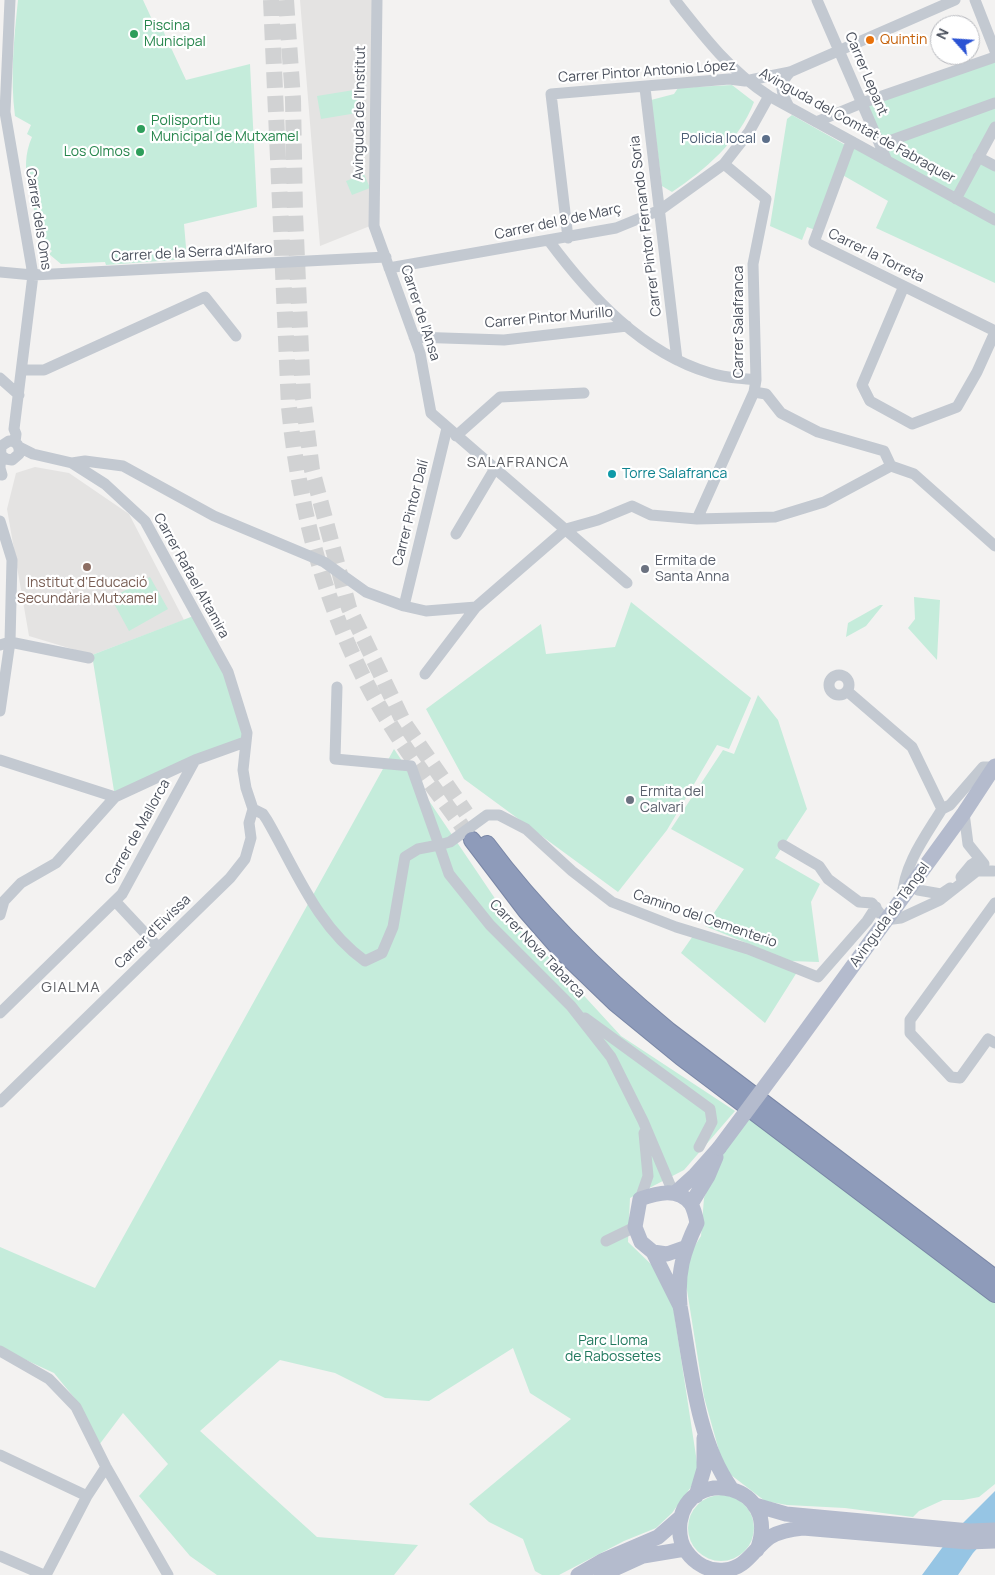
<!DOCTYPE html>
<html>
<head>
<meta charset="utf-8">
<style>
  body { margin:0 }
  #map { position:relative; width:995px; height:1575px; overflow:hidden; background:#f3f2f1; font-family:Manrope,sans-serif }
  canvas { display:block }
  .north { position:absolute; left:930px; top:15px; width:50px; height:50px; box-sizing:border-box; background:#fff; border:1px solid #b7b9be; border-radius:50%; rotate:296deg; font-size:14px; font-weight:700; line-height:20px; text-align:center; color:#4b515d }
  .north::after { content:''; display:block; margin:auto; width:18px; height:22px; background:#2b53d3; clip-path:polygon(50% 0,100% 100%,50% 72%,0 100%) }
</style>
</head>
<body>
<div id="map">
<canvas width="995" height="1575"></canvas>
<div class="north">N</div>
</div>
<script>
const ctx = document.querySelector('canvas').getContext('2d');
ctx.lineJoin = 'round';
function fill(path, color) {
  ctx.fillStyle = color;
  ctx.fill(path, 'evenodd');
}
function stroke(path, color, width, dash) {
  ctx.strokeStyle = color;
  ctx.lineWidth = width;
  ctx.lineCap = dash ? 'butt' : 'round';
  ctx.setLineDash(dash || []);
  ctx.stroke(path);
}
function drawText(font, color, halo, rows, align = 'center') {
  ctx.font = font + ' Manrope,sans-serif';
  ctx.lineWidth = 4.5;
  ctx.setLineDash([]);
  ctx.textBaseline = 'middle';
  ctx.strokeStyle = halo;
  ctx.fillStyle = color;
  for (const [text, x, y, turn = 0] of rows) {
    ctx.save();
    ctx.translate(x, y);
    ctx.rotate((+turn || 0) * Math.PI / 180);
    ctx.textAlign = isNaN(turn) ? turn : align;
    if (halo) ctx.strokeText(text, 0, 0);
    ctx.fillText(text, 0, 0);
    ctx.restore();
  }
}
const education = new Path2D(`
  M300 0H375L370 226 320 246Z
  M35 467 69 473 129 514 184 620 92 655 29 636 7 509 16 473Z`);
const green = new Path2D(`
  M18 0H143L155 26 160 24 186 80 250 64 257 207 184 224 187 259 106 265 105 262 61 264 49 254 52 251 46 246 48 242 41 237C34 202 17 171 32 137L27 134 31 125 15 116C10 77 14 39 18 0Z
  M995 57V126L978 157 995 166V283L876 228 888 201 839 173 818 231 807 227 802 240 770 226 787 119 792 115 849 147 853 142 887 160 862 103Z
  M732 85 754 102C739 141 705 170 672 192L662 186 651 100 674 94 678 88Z
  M360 89 363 112 321 119 317 96Z
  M364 174 370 188 352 195 346 181Z
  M150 577 168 609 129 631 111 598Z
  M914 597 940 600 937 660 908 628 915 619Z
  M631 602 751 698 729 749 717 745 667 830 618 892 464 779 426 709 541 624 546 654 615 647Z
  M880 605H883L866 626 846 637 848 623Z
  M196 615 228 672 245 742 115 797 92 655Z
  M758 695 778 720 807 809 775 858 820 884 811 902 819 962 790 961 705 926 744 869 671 829 723 750 734 754Z
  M394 749 496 900 621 1036 735 1111 684 1170 630 1198 628 1242 654 1267 673 1306 698 1469 691 1487 672 1513 656 1528 624 1541 559 1575H542L535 1571 523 1539 489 1522 469 1504 571 1419 530 1393 513 1348 429 1401 385 1398 335 1373 280 1360 200 1431 317 1537 418 1545 394 1575H217L190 1556 139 1496 168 1464 123 1413 99 1445 81 1406 54 1373 0 1348V1247L95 1288Z
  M695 933 799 969 765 1023 681 953Z
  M749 1115 995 1302V1484L979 1497 963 1500H943L919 1511 913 1517 845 1508 787 1505 765 1501 731 1475 723 1465 704 1397 687 1290V1266L689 1255 701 1236 704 1198 712 1178 724 1152Z
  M688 1528a33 33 0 1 1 66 0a33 33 0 1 1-66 0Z`);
const water = new Path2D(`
  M995 1491V1529L973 1553 958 1575H922L953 1533Z`);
const highwayTunnel = new Path2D(`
  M271 0 289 407C300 522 333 638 397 735 420 771 447 805 472 840
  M286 0 293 99 295 213 303 398 312 470 349 608 404 723 466 813`);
const minor = new Path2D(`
  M10 0 5 112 33 275 14 429 16 434 15 442
  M377 0 374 226 420 353 431 413 627 583
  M675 0C704 37 730 71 769 96L995 220
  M817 0 887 161
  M975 0 995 51
  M645 88 677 360
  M789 107C781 92 778 85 790 72
  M816 122 862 103 995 57
  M853 142 849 147 814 242 995 331
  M881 144 995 103
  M978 157 995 166
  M956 199 995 127
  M568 238 551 94 729 79 745 81 790 72 955 0
  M549 241C590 296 642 353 710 373 724 378 741 378 756 380
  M389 268 616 228 660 210 724 164 749 132 769 96
  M0 272 33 275 386 257
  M904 286 862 385 870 401 912 424 957 407 977 372 995 332
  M414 337 504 340 627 326
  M22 370H44L205 297 236 336
  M0 378 19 395
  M754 392 766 394 781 413 818 432 884 451 891 466
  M456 436 500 397 584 393
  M19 447 33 454 72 463 105 484 145 521 228 672 247 733 243 770 246 788 253 809 263 814 267 820C296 870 317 927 365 961L382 953 393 927 405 857 418 849 439 845 449 874 490 925 571 1006 611 1057 643 1121 673 1192
  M1 455 6 459 12 460 19 454C20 446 17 441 9 441L1 446 0 468 2 475
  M72 463 85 461 123 466 214 516 324 562 366 592 404 606 426 611 476 607
  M697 519 754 392 756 380 753 264 766 199 724 164
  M0 521 12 560 10 642 0 711
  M456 534 494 470
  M404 606 447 428
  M0 645 10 642 89 658
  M425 674 476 607 566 529 598 520 632 506 651 515 697 519 775 517 824 502 891 466 914 474 995 546
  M829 685a10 10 0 1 1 20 0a10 10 0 1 1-20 0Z
  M337 687 335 759 411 766 439 845 450 842 487 815H499L526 829 572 871 612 902 676 927 748 949 818 977 867 921 876 907
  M847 691 912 747 942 809
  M0 760 115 797
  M964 813 968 844 984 864
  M783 845 819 866 828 879 859 902 872 903 885 920 901 918 940 900 977 871H993
  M961 877 971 865 979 860
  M918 890 941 894 950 888
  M902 898C904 864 925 837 942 809L950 805 983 767H995
  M115 901 158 947
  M995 903 910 1020V1033L951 1077 960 1078 988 1039 995 1043
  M0 915 4 901 21 883 56 863 115 797 195 760
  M0 1013 122 894 195 760 245 742
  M585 1018 710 1109 712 1122 699 1147
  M0 1102 230 878 245 859 251 838 249 823 253 809
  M640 1199 648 1176 644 1133
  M606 1241 635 1227
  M0 1351 49 1379 76 1407 106 1467 168 1575
  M0 1455 87 1496
  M0 1556 44 1575
  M46 1575 87 1496 106 1467`);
const major = new Path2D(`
  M783 1062 964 813 995 766
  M675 1193 695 1175 719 1148
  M691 1204 708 1176 716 1157
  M653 1252 667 1254 684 1248
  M680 1306 653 1252 641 1242 635 1227 640 1199C657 1193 678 1187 691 1204 694 1209 696 1218 697 1223 683 1252 677 1273 680 1306 691 1365 696 1439 731 1488
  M696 1496 704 1469V1438
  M755 1505 786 1514 970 1531 995 1530
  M757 1550C783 1484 689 1464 680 1522 679 1532 680 1543 686 1551 695 1564 709 1572 725 1570 747 1568 754 1548 770 1537 780 1531 793 1529 803 1528L968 1542 995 1541
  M578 1575 602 1561 658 1537 681 1517
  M601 1575 643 1556 685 1549`);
const highway = new Path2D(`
  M472 840 526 911 561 951 615 1003 681 1057 995 1294
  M487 844C539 914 602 975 668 1030L995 1278`);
const majorBridge = new Path2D(`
  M719 1148 783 1062`);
const markers = [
  [134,34,5,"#2e9e5b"],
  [870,40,5,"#e8710a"],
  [141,129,5,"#2e9e5b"],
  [766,139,5,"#5c6f8a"],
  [140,152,5,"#2e9e5b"],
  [612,474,5,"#0f9aa8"],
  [87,567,5,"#8d6e63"],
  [645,569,5,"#6b7280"],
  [630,800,5,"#6b7280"]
];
const leisureNames = [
  ["Piscina",144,26],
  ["Municipal",144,42],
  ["Polisportiu",151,121],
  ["Municipal de Mutxamel",151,137],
  ["Los Olmos",130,152,"right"]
];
const foodNames = [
  ["Quintin",880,40]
];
const streetNames = [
  ["Carrer Pintor Antonio López",647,72,-4],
  ["Carrer Lepant",866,74,67],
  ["Avinguda de l'Institut",360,113,-89],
  ["Avinguda del Comtat de Fabraquer",857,126,29],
  ["Carrer dels Oms",38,219,81],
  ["Carrer del 8 de Març",558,222,-12],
  ["Carrer Pintor Fernando Soria",646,226,-97],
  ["Carrer de la Serra d'Alfaro",192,253,-3],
  ["Carrer la Torreta",876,256,26],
  ["Carrer de l'Ansa",420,313,72],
  ["Carrer Pintor Murillo",549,318,-5],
  ["Carrer Salafranca",739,322,-90],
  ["Carrer Pintor Dalí",411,513,-76],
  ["Carrer Rafael Altamira",191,576,61],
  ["Carrer de Mallorca",138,832,-61],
  ["Avinguda de Tàngel",890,915,-54],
  ["Camino del Cementerio",705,919,19],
  ["Carrer d'Eivissa",153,932,-44],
  ["Carrer Nova Tabarca",537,949,46]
];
const serviceNames = [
  ["Policia local",756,139]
];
const cultureNames = [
  ["Torre Salafranca",622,474]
];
const worshipNames = [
  ["Ermita de",655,561],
  ["Santa Anna",655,577],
  ["Ermita del",640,792],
  ["Calvari",640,808]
];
const educationNames = [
  ["Institut d'Educació",87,583],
  ["Secundària Mutxamel",87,599]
];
const parkNames = [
  ["Parc Lloma",613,1341],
  ["de Rabossetes",613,1357]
];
const neighbourhoodNames = [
  ["SALAFRANCA",518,463],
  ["GIALMA",71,988]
];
fill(education, '#e4e3e2');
fill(green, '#c5ecdb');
fill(water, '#96c5e4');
stroke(highwayTunnel, '#d1d2d3', 16, [16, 8]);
stroke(highway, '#7986a6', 18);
stroke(minor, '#c3c9d1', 11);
stroke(major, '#b4bbcd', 15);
stroke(highway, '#8e9bba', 16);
stroke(majorBridge, '#b4bbcd', 15);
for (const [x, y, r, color] of markers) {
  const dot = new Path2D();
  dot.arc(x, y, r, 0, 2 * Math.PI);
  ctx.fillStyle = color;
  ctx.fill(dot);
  stroke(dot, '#fff', 2);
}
drawText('14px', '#27864d', '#fff', leisureNames, 'left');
drawText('14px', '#c56008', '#fff', foodNames, 'left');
drawText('14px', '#4b515d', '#fff', streetNames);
drawText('14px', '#4e5e75', '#fff', serviceNames, 'right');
drawText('14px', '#0d838f', '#fff', cultureNames, 'left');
drawText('14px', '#5b616d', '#fff', worshipNames, 'left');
drawText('14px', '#785e54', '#fff', educationNames);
drawText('14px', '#21795e', '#fff', parkNames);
ctx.letterSpacing = '1px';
drawText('15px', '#5e6065', '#fff', neighbourhoodNames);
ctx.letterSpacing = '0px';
</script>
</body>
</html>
